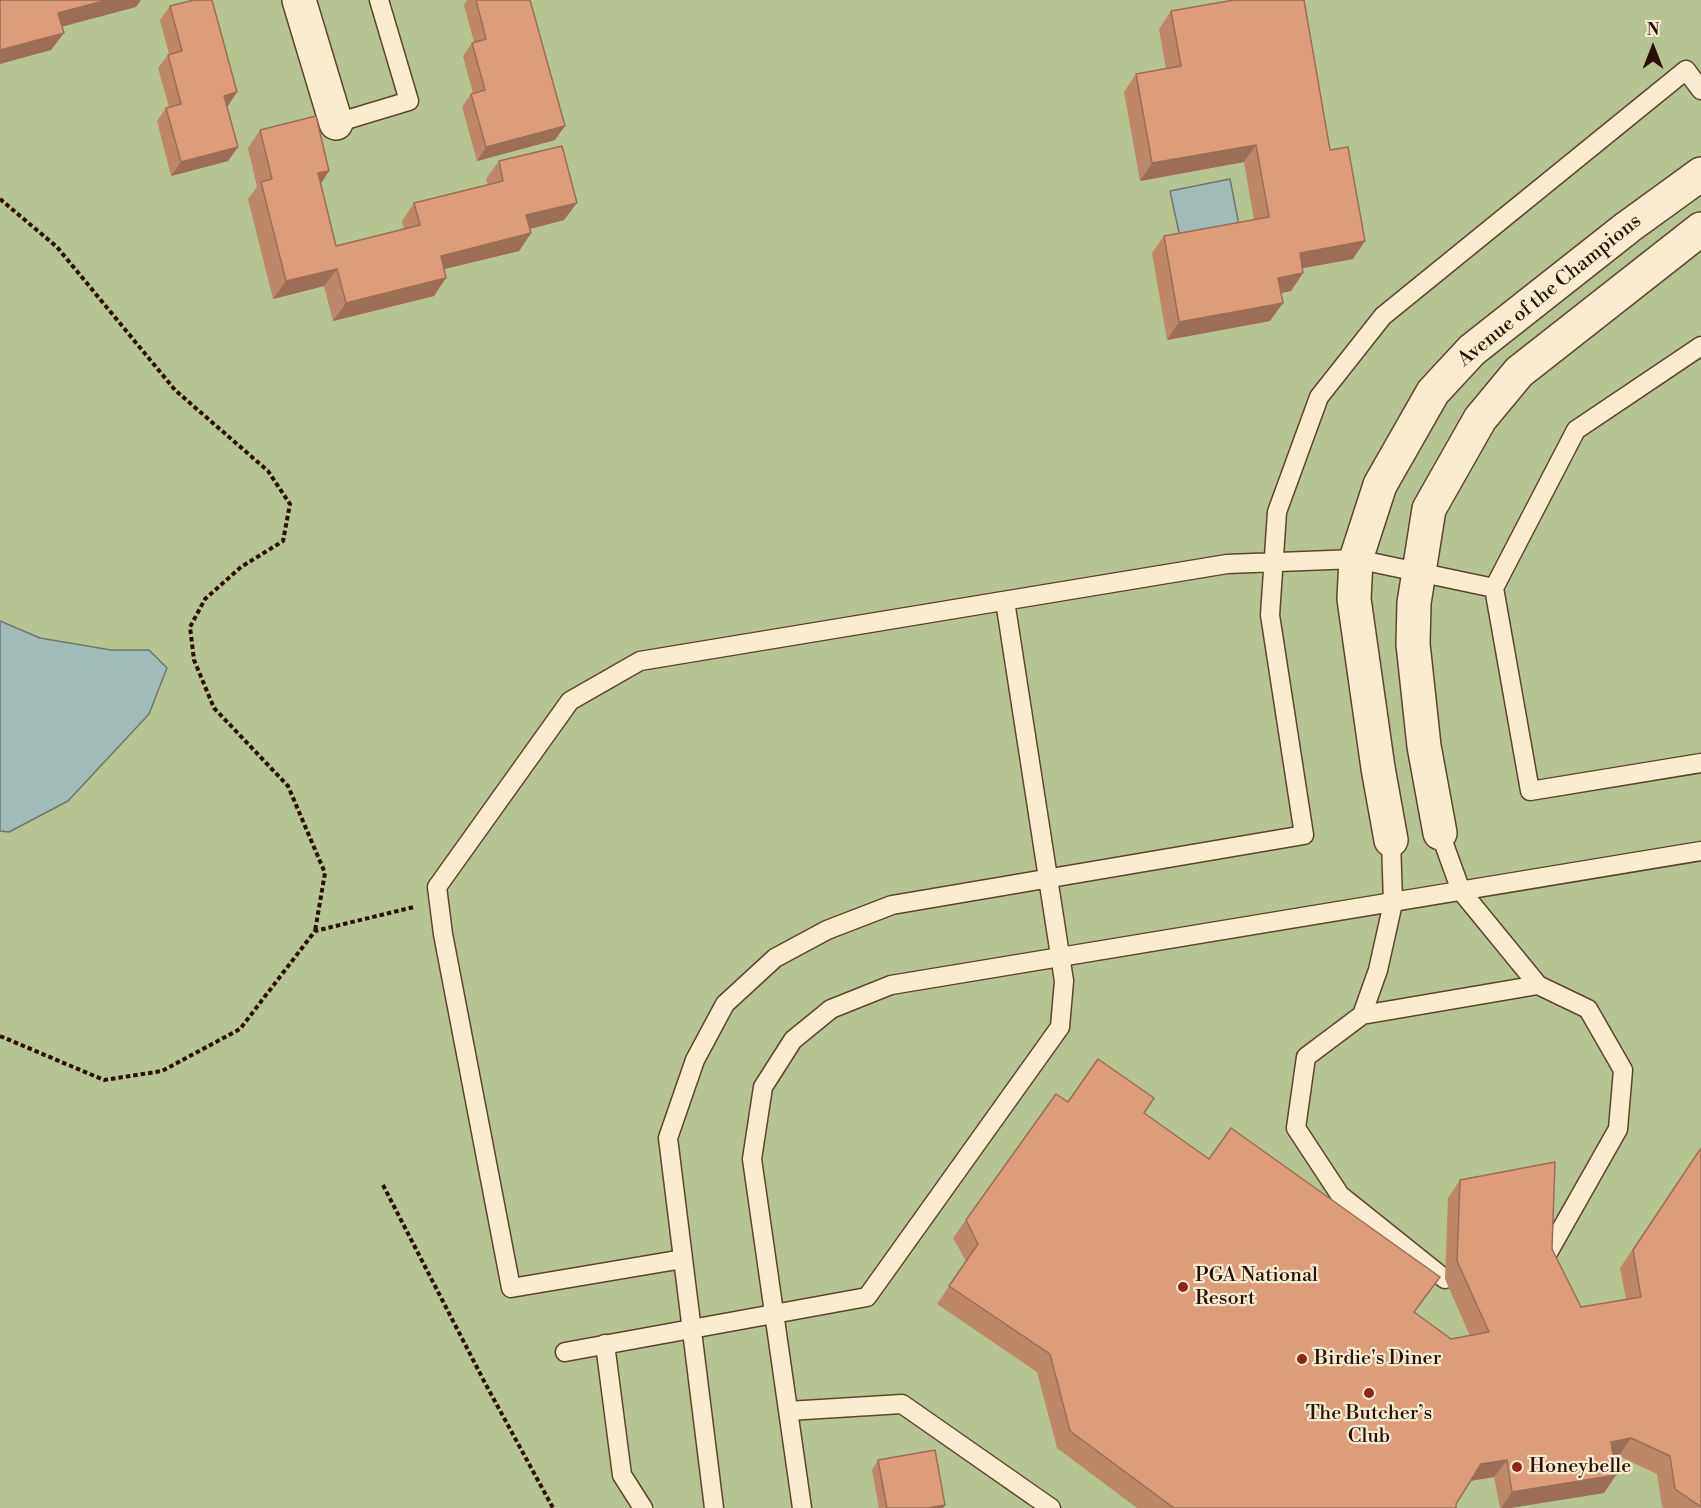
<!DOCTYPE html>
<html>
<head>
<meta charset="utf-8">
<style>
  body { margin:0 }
  #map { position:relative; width:1701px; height:1508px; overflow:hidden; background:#f6e2b6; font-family:"Libre Bodoni",serif }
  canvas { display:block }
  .north { position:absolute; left:1623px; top:18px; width:60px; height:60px; -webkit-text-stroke:4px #f9ecd0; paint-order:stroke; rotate:0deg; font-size:16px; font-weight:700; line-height:24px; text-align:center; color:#2b0f00 }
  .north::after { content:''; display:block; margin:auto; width:21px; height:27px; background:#2b0f00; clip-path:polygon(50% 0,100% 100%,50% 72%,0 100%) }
</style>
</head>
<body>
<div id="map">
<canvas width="1701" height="1508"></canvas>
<div class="north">N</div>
</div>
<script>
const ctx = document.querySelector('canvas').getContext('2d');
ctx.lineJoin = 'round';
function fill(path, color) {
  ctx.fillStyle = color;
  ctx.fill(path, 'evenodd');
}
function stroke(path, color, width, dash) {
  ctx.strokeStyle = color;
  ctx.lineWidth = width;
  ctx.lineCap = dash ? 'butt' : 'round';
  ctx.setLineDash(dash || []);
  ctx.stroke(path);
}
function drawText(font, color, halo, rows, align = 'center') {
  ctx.font = font + ' "Libre Bodoni",serif';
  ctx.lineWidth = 4.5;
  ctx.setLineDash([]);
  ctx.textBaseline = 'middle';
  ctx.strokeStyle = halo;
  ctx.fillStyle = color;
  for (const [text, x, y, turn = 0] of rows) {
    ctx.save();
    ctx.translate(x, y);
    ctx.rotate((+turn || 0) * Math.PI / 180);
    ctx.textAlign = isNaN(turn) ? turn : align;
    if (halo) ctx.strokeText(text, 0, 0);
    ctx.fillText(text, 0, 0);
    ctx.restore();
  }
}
const green = new Path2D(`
  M0 0H1701V1508H0Z`);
const water = new Path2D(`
  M1230 179 1239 225 1180 237 1170 191Z
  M0 621 40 638 111 650H149L167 668 149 714 68 801 9 832 0 831Z`);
const path = new Path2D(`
  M0 199 57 247 175 390 268 471 290 504 283 541 241 567 205 599 190 627 194 660 214 708 288 786 325 873 315 931
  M0 1036 104 1080 162 1071 240 1029 315 931 414 907
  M383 1185 485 1383 553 1508`);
const service = new Path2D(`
  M336 123 409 101 379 0
  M1701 346 1576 430 1494 588 1530 791 1701 763
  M1440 833 1461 891 1538 985 1588 1009 1623 1070 1618 1129 1541 1265
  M1391 840 1393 903 1378 970 1362 1015 1306 1057 1296 1128 1340 1195 1445 1279
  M1362 1015 1538 985
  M683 1259 511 1288 443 934 437 887 570 701 640 661 1227 564 1356 559 1494 588
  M605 1344 622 1475 643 1508
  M565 1352 867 1297 1060 1027 1064 981 1005 601
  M788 1411 902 1404 1051 1508
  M714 1508 668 1138 695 1060 725 1004 775 958 827 930 892 905 1304 835 1270 615 1277 512 1319 397 1383 316 1686 70 1701 90
  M802 1508 752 1159 763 1087 793 1040 831 1009 891 985 1701 851`);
const minor = new Path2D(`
  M299 0 336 123
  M1440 833 1424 746 1413 644 1414 603 1429 509 1480 419 1519 372 1701 229
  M1391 840 1378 768 1354 599 1356 559 1380 485 1433 392 1472 350 1628 227 1701 174`);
const wall = new Path2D(`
  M467 0H530L555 140 477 161 462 107 471 94 473 93 463 56 472 43 474 42 464 5Z
  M170 6 237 92 226 106 238 147 228 161 171 176 157 121 166 108 169 107 158 68 168 55 169 54 160 20Z
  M1171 11 1330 150 1353 259 1303 268 1291 291 1281 293 1270 321 1167 340 1152 253 1164 236 1254 220 1244 162 1140 181 1124 92 1136 74 1166 69 1159 29Z
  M260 130 329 171 321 184 336 246 404 229 402 221 414 203 488 185 486 179 499 161 564 220 530 229 531 233 519 251 444 269 434 296 333 321 324 286 273 299 248 199 257 187 248 148Z
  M1056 1094 1068 1102 1144 1113 1451 1339 1470 1336 1445 1279 1448 1198 1460 1180 1552 1249 1581 1307 1626 1299 1620 1268 1701 1148V1508H1664L1662 1507 1657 1474 1619 1456 1613 1457 1616 1475 1604 1493 1510 1508H1500L1494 1477 1470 1481 1456 1504V1508H1137L1057 1448 1037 1372 937 1304 966 1261 953 1238Z
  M878 1460 943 1508H879L872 1470Z`);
const shadedWall = new Path2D(`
  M107 0H141L136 7 46 31 58 13Z
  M64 33 51 50 0 64V50Z
  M237 92 228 106 214 109 224 96Z
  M565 126 555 140 477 161 486 147Z
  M1256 145 1244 162 1140 181 1152 163Z
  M238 147 228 161 171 176 181 162Z
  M329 171 317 189 318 173Z
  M577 203 564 220 514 233 526 215Z
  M531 233 519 251 428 273 441 256Z
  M1365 241 1353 259 1287 271 1300 253Z
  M337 269 324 286 273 299 286 281Z
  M1303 273 1291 291 1266 296 1278 278Z
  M446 278 434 296 333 321 346 303Z
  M1283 303 1270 321 1167 340 1179 322Z
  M1631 1438 1619 1456 1598 1459 1611 1442Z
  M1507 1460 1494 1477 1469 1481 1481 1464Z
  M1616 1475 1604 1493 1510 1508H1501L1512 1492Z
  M945 1505 943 1508H928Z`);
const building = new Path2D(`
  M0 0H107L58 13 64 33 0 50Z
  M194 0H212L237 92 224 96 238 147 181 162 166 108 181 104 168 55 182 51 170 6Z
  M476 0H530L565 126 486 147 471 94 485 90 472 43 486 39Z
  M1234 0H1304L1330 150 1348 147 1365 241 1300 253 1303 273 1278 278 1283 303 1179 322 1164 236 1269 217 1256 145 1152 163 1136 74 1181 66 1171 11Z
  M316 116 329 171 318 173 336 246 420 225 414 203 503 181 499 161 562 146 577 203 526 215 531 233 441 256 446 278 346 303 337 269 286 281 261 182 272 179 260 130Z
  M1098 1059 1154 1098 1144 1113 1209 1159 1231 1128 1440 1277 1414 1312 1451 1339 1489 1332 1457 1261 1460 1180 1555 1162 1552 1249 1581 1307 1641 1297 1633 1250 1701 1148V1507L1675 1489 1670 1456 1631 1438 1611 1442 1616 1475 1512 1492 1507 1460 1481 1464 1456 1504V1508H1174L1070 1431 1050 1354 949 1286 978 1244 966 1220 1056 1094 1068 1102Z
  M935 1450 945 1505 928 1508H887L878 1460Z`);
const markers = [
  [1183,1287,6,"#8f2418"],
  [1302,1359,6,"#8f2418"],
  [1369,1393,6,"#8f2418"],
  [1517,1467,6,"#8f2418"]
];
const streetNames = [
  ["Avenue of the Champions",1550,291,-39]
];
const poiNames = [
  ["PGA National",1195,1276],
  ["Resort",1195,1299],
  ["Birdie's Diner",1314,1359],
  ["The Butcher’s",1369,1414,"center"],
  ["Club",1369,1437,"center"],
  ["Honeybelle",1529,1467]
];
fill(green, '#b6c492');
fill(water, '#a1bbb8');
stroke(water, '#72766e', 1.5);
stroke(service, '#5e442e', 21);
stroke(minor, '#5e442e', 36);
stroke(path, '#2b0f00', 4, [4.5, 3]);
stroke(service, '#f9ecd0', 18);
stroke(minor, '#f9ecd0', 33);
fill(wall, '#be8768');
fill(shadedWall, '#9b6e55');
fill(building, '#dd9d79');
stroke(building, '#9b6e55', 1.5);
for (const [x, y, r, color] of markers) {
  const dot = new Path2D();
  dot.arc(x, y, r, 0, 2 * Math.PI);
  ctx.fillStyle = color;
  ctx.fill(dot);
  stroke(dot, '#f9ecd0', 2);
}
drawText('20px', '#2b0f00', '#f9ecd0', streetNames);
drawText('20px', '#2b0f00', '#f9ecd0', poiNames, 'left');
</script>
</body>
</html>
